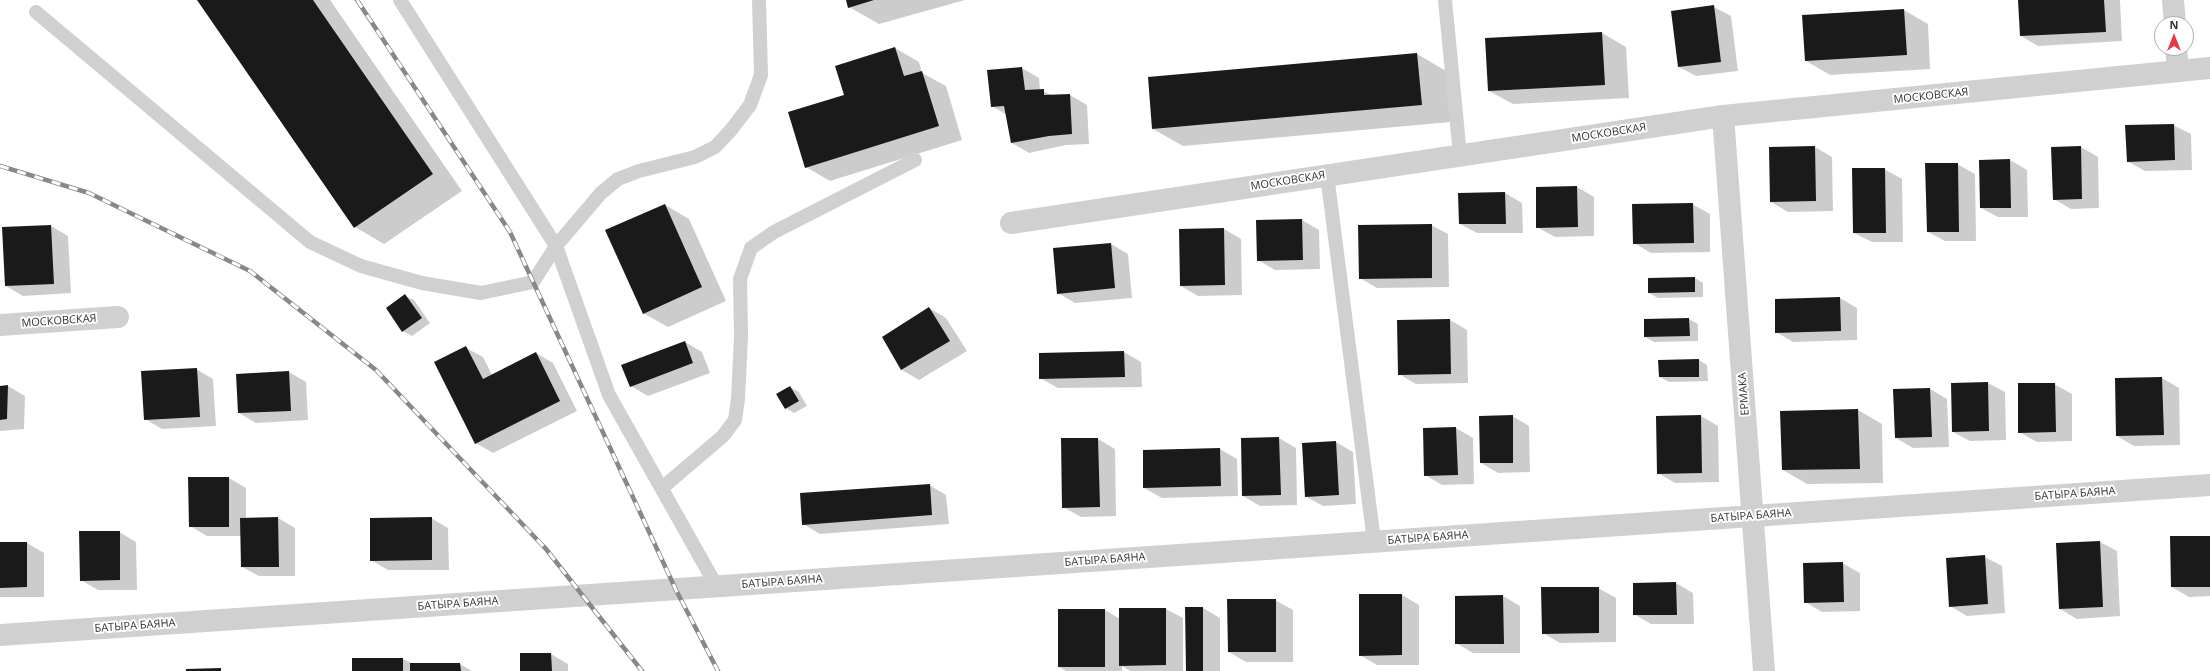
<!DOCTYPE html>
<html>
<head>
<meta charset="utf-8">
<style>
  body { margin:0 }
  #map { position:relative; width:2210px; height:671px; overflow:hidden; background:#fff; font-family:"Open Sans",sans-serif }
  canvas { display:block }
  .north { position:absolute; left:2154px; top:16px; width:40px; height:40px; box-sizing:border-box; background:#fff; border:1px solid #adadad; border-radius:50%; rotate:0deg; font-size:11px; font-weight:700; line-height:16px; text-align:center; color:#333 }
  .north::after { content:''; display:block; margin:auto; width:14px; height:18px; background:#e63946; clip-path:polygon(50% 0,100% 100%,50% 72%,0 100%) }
</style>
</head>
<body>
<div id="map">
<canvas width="2210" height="671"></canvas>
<div class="north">N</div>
</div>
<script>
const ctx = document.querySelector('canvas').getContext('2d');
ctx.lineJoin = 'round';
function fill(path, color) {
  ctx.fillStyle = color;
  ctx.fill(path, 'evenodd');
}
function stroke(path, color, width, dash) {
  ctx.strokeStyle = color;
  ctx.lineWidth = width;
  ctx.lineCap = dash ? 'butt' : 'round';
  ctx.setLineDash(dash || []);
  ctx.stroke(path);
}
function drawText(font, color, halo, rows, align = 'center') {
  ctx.font = font + ' "Open Sans",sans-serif';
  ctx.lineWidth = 4;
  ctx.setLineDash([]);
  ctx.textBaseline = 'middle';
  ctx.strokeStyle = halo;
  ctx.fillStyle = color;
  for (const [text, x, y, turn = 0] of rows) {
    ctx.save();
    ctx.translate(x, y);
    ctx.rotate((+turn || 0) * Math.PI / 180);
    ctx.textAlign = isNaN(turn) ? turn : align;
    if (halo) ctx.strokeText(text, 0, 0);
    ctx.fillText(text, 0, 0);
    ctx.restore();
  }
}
const shadow = new Path2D(`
  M199 0H330L462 191 384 244 355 227Z
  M847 0H965L879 24 849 7Z
  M2019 0H2120L2122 41 2038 46 2021 36Z
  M1714 7 1731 16 1738 71 1696 76 1679 67Z
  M1904 10 1928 24 1930 69 1830 75 1806 61Z
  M1602 33 1626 47 1629 98 1513 104 1489 91Z
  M895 48 919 62 922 73 946 86 962 140 830 181 806 167 845 96Z
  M1417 54 1446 71 1451 122 1183 146 1153 129Z
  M1022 68 1039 78 1040 90 1054 96 1070 95 1087 105 1089 144 1066 145 1029 153 1012 143 1007 115 992 106Z
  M2173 125 2191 134 2192 170 2145 171 2127 161Z
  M1815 147 1832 157 1833 211 1788 212 1771 202 1770 148Z
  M2081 147 2098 157 2099 208 2071 209 2054 199Z
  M2010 160 2027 170 2028 217H1998L1981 208Z
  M1957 164 1975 174 1976 241H1945L1928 232Z
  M1884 169 1902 179 1903 242H1872L1854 233Z
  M1577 187 1594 197V236L1555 237 1537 227Z
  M1505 193 1522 203 1523 233H1477L1460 224Z
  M1692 204 1710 214V252L1651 253 1634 243Z
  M665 205 689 219 726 301 668 327 643 313Z
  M1302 220 1319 230 1320 269 1275 270 1258 260Z
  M1431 225 1448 234 1449 287 1377 288 1360 278Z
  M51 226 68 236 71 293 23 296 6 286Z
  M1224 229 1241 239 1242 295 1198 296 1181 286Z
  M1111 244 1128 254 1132 298 1075 303 1058 293Z
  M1695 278 1703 283V297L1658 298 1649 293Z
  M405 296 414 300 430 323 412 336 403 331Z
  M1840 298 1857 308V340L1793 342 1776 332Z
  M929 308 946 318 967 351 919 380 902 370 884 338Z
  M1689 319 1698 324V341L1654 342 1645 337Z
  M1450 320 1467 330 1468 383 1416 384 1399 374Z
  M685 342 702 352 710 373 648 396 631 386Z
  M466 348 483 357 492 375 536 353 553 363 577 411 493 453 476 443Z
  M1124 352 1141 362 1142 387 1058 388 1040 378V354Z
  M1699 360 1707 365 1708 381 1669 382 1660 377Z
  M196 369 213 379 216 426 162 429 145 419Z
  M289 372 306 382 308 420 256 423 239 413Z
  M2162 378 2179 388 2180 445 2134 446 2117 436 2116 379Z
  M1988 383 2005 392 2006 440 1970 441 1953 432Z
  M2054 384 2072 394V441L2037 442 2019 432Z
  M8 386 25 396 24 429 0 431V387Z
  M790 387 799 392 807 406 794 413 786 408Z
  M1930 389 1947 399 1949 447 1913 448 1896 438 1894 390Z
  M1858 410 1882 424 1883 483 1807 484 1783 470 1781 412Z
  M1512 416 1529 426 1530 472 1498 473 1481 463Z
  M1701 416 1718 426 1719 482 1675 483 1658 473Z
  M1456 428 1473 438 1474 484 1442 485 1425 475 1424 429Z
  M1279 438 1296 448 1297 505 1260 506 1243 496 1242 439Z
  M1098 439 1115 449 1116 516 1081 517 1063 507Z
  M1336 442 1353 452 1356 504 1323 506 1305 496 1303 444Z
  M1220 449 1237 459 1238 496 1162 498 1144 488Z
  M229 478 246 488V519L278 518 295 528V576H259L242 567V536H207L190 526Z
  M929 485 946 495 949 524 820 534 803 524Z
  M431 518 448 528 449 570H388L371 560Z
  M119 532 136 542 137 590H98L81 580Z
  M2210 537V596L2189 597 2172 587Z
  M2100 542 2117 551 2120 616 2077 619 2060 609Z
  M0 543H27L44 553V597H0Z
  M1985 557 2002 566 2005 613 1967 616 1950 606Z
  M1842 563 1860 573V611L1822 612 1805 602Z
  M1676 583 1693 593 1694 624H1651L1634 614V584Z
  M1598 588 1616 598V642L1560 643 1543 633Z
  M1402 595 1419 605V665H1377L1360 655Z
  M1503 596 1520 606V653H1473L1456 643V597Z
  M1275 600 1293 610V662H1246L1229 652Z
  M1203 608 1220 618V671H1187Z
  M1166 609 1183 618V671H1130L1122 666V671H1066L1059 667 1105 610 1120 619Z
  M551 654 568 664V671H521Z
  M403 659 413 664H460L472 671H353Z`);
const building = new Path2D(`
  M197 0H313L433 174 354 228Z
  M846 0H874L848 8Z
  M2018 0H2104L2106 32 2020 36Z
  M1714 5 1721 62 1678 67 1671 11Z
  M1904 9 1907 55 1805 61 1802 15Z
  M1602 32 1605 85 1488 91 1485 38Z
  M895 47 904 76 922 71 939 126 805 168 788 112 844 95 835 66Z
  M1417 53 1422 105 1152 129 1148 77Z
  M1022 67 1025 90 1044 89V95L1070 94 1072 134 1049 136 1011 143 1004 106 991 107 987 70Z
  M2174 124 2175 160 2127 162 2125 125Z
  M1815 146 1816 201 1770 202 1769 147Z
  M2081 146 2082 199 2053 200 2051 147Z
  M2010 159 2011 208H1980L1979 160Z
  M1925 163H1958L1959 232H1927Z
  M1852 168H1885L1886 233H1853Z
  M1577 186 1578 227 1536 228V187Z
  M1505 192 1506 224H1459L1458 193Z
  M1693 203 1694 243 1633 244 1632 204Z
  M665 204 702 287 643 314 605 230Z
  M1302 219 1303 260 1257 261 1256 220Z
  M1432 224V278L1359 279 1358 225Z
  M51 225 54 284 5 286 2 227Z
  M1224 228 1225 285 1180 286 1179 229Z
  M1111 243 1115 288 1057 294 1053 248Z
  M1695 277V292L1648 293V278Z
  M405 294 422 318 402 332 386 308Z
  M1840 297 1841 331 1775 333V299Z
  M929 307 950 341 901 370 882 337Z
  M1689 318 1690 336 1644 337V319Z
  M1450 319 1451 374 1398 375 1397 320Z
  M685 341 693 363 630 387 621 365Z
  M466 346 483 379 536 352 560 401 475 444 434 362Z
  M1124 351 1125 377 1039 379V353Z
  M1699 359V377H1659L1658 360Z
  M197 368 200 417 144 420 141 371Z
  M289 371 291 411 238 413 236 374Z
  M2162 377 2164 435 2116 436 2115 378Z
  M1988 382 1989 431 1952 432 1951 383Z
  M2018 383H2055L2056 432 2018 433Z
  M8 385 7 419 0 420V386Z
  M790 386 799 401 785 409 776 394Z
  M1930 388 1932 437 1895 438 1893 389Z
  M1858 409 1860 469 1782 470 1780 411Z
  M1513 415V463H1480L1479 416Z
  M1701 415 1702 473 1657 474 1656 416Z
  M1456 427 1458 475 1424 476 1423 428Z
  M1279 437 1281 495 1242 496 1241 438Z
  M1061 438H1098L1100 507 1062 508Z
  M1336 441 1339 495 1305 497 1302 443Z
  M1220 448 1221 486 1143 488V450Z
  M188 477H229V527H189Z
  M930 484 932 515 802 525 800 493Z
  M278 517 279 567H241L240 518Z
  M432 517V560L370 561V518Z
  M79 531H120V580L80 581Z
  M2170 536H2210V587H2171Z
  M2100 541 2103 607 2059 609 2056 543Z
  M0 542H27V587L0 588Z
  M1985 555 1988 604 1949 607 1946 558Z
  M1843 562 1844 602 1804 603 1803 563Z
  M1676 582 1677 615H1633V583Z
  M1541 587H1599V633L1542 634Z
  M1359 594H1402V655L1359 656Z
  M1503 595 1504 644H1455V596Z
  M1227 599H1276V652H1228Z
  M1185 607H1203V671H1186Z
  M1119 608H1166V665L1119 666Z
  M1058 609H1105V667H1058Z
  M520 653H551L552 671H520Z
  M352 658H403V671H352Z
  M410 663H460L461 671H410Z
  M221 668V671H186V669Z`);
const service = new Path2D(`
  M400 0 556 246 609 395 717 587
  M1445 0 1460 155
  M36 12 310 242 361 266 422 283 481 293 533 282 556 246 601 193 618 179 639 171 695 157 715 147 731 130 750 105 761 75 759 0
  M1327 175 1374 541
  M662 488 723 436 735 420 738 399 741 336 740 279 751 248 774 232 915 160`);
const minor = new Path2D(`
  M2173 0 2175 24
  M2176 48 2178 71
  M1723 116 1764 671
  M1011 223 1723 116 2210 68
  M0 325 118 317`);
const tertiary = new Path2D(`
  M0 635 2210 485`);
const rail = new Path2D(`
  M357 0 510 232 676 590 718 671
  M0 166 89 193 250 271 376 370 546 549 642 671`);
const streetNames = [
  ["МОСКОВСКАЯ",1931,96,-6],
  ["МОСКОВСКАЯ",1609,133,-9],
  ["МОСКОВСКАЯ",1288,181,-9],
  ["МОСКОВСКАЯ",59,321,-4],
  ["ЕРМАКА",1744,394,-94],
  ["БАТЫРА БАЯНА",2075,494,-4],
  ["БАТЫРА БАЯНА",1751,516,-4],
  ["БАТЫРА БАЯНА",1428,538,-4],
  ["БАТЫРА БАЯНА",1105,560,-4],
  ["БАТЫРА БАЯНА",782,582,-4],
  ["БАТЫРА БАЯНА",458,604,-4],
  ["БАТЫРА БАЯНА",135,626,-4]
];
fill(shadow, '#0003');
fill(building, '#1a1a1a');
stroke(service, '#d0d0d0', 14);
stroke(minor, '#d0d0d0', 22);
stroke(tertiary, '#d0d0d0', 22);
stroke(rail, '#888', 4.5);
stroke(rail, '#fff', 3, [9]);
drawText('11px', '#333', '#fff', streetNames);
</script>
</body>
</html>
